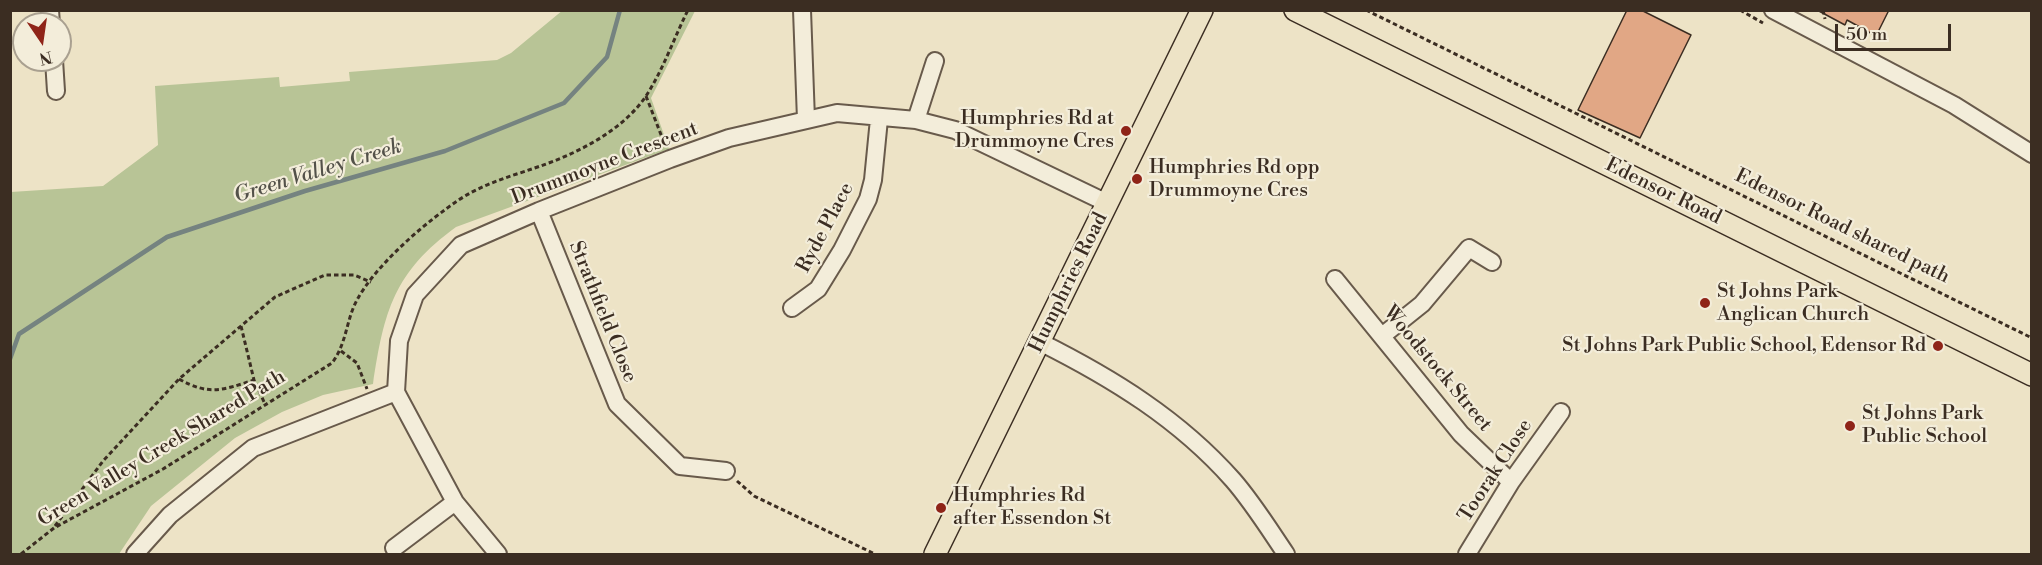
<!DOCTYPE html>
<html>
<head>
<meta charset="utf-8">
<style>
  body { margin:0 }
  #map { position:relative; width:2042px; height:565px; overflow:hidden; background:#ede3c6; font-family:"Libre Bodoni",serif }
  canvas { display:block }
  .frame { position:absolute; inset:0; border:12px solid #3b2d22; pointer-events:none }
  .north { position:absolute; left:12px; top:12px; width:60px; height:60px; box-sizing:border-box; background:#f3edda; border:2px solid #a9a090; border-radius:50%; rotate:167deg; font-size:16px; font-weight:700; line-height:24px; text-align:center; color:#3b2d22 }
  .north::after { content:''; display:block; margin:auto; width:21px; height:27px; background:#8f2418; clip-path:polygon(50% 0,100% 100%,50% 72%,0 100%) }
  .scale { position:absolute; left:1835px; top:24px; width:116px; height:27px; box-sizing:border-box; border:3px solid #3b2d22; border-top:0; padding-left:8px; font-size:18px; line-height:21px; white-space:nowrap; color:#3b2d22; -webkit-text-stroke:4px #f3edda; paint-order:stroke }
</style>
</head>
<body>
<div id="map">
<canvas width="2042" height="565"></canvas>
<div class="frame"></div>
<div class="north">N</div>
<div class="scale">50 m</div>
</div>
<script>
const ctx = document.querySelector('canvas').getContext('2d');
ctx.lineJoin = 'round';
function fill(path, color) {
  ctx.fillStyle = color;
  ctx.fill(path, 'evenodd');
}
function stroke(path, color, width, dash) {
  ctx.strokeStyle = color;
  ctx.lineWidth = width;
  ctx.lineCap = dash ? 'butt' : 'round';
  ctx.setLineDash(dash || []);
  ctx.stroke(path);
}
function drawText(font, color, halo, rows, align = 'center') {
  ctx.font = font + ' "Libre Bodoni",serif';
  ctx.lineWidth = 4.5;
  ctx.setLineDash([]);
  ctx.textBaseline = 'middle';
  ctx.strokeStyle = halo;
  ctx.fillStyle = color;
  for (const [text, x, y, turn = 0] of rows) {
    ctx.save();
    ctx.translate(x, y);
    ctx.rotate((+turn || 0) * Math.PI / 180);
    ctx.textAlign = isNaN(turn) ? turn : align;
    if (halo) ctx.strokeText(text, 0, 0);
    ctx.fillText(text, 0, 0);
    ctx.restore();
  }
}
const green = new Path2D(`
  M563 10 695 11 651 98 669 149 456 227C394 272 384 311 373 384L323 395 282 412 235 438 151 506 119 554H11V192L103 186 158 145 155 86 279 77 280 87 350 81 349 72 497 60 511 53Z`);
const stream = new Path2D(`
  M10 359 19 334 167 237 305 191 445 151 564 103 607 57 620 10`);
const building = new Path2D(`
  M1627 10H1641L1691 35 1640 138 1578 110Z
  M1817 10H1889L1876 36 1847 20 1845 25Z`);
const path = new Path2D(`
  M1366 10 2032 338
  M1740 10 1763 23
  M1823 10 1825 19
  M646 96 665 145
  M241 326 254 380 265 404
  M341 351 357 363 367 389
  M179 379C209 396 223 390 254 380
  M737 481 754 496 875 554
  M55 526 103 461 179 379 275 297 325 275H354L371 282
  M21 554 54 528 163 469 332 363C347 343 346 320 357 300 374 268 417 230 446 209 482 181 513 177 554 161 587 148 625 127 646 96 663 70 674 38 688 10`);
const minor = new Path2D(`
  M50 10 51 24
  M802 10 806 120
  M1773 10 1954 105 2032 154
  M54 60 56 91
  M916 120 935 61
  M539 211 617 404 680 466 726 471
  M1335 279 1461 434 1511 482
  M792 308 818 289 842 250 868 199 873 180 879 119
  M1382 336 1422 304 1469 248 1492 262
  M1040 342C1112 378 1179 419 1233 480 1253 503 1269 529 1286 554
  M394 548 455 502
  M135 554 170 515 253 448 396 392
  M498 554 455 502 396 392 399 341 415 295 461 245 539 211 670 159 729 138 837 113 916 120 955 130 1107 203
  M1467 554 1511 482 1561 412`);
const major = new Path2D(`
  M1295 10 2032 375
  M935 554 1202 10`);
const markers = [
  [1126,131,6,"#8f2418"],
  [1137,179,6,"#8f2418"],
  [1705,303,6,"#8f2418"],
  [1938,346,6,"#8f2418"],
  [1850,426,6,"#8f2418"],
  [941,508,6,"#8f2418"]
];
const poiNames = [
  ["Humphries Rd at",1114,119,"right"],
  ["Drummoyne Cres",1114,142,"right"],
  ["Humphries Rd opp",1149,168],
  ["Drummoyne Cres",1149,191],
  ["St Johns Park",1717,292],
  ["Anglican Church",1717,315],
  ["St Johns Park Public School, Edensor Rd",1926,346,"right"],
  ["St Johns Park",1862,414],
  ["Public School",1862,437],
  ["Humphries Rd",953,496],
  ["after Essendon St",953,519]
];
const streetNames = [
  ["Drummoyne Crescent",605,164,-21],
  ["Edensor Road",1663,192,26],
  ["Edensor Road shared path",1842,227,26],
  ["Ryde Place",826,228,-62],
  ["Humphries Road",1069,283,-64],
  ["Strathfield Close",602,312,68],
  ["Woodstock Street",1437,369,50],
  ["Green Valley Creek Shared Path",162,449,-31],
  ["Toorak Close",1496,471,-57]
];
const waterNames = [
  ["Green Valley Creek",318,172,-17]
];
fill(green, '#b8c496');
stroke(stream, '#758380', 4.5);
fill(building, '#e1a785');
stroke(building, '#3b2d22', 1.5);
stroke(minor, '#685a4b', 20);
stroke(major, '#3b2d22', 24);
stroke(path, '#3b2d22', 3, [4.5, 3]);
stroke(minor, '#f3edda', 16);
stroke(major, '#ede3c6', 21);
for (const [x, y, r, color] of markers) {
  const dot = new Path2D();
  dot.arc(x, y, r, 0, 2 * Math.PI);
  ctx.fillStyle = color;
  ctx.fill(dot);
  stroke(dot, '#f3edda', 2);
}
drawText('20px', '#3b2d22', '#f3edda', poiNames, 'left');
drawText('20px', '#3b2d22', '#f3edda', streetNames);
drawText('italic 21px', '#535149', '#f3edda', waterNames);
</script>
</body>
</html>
